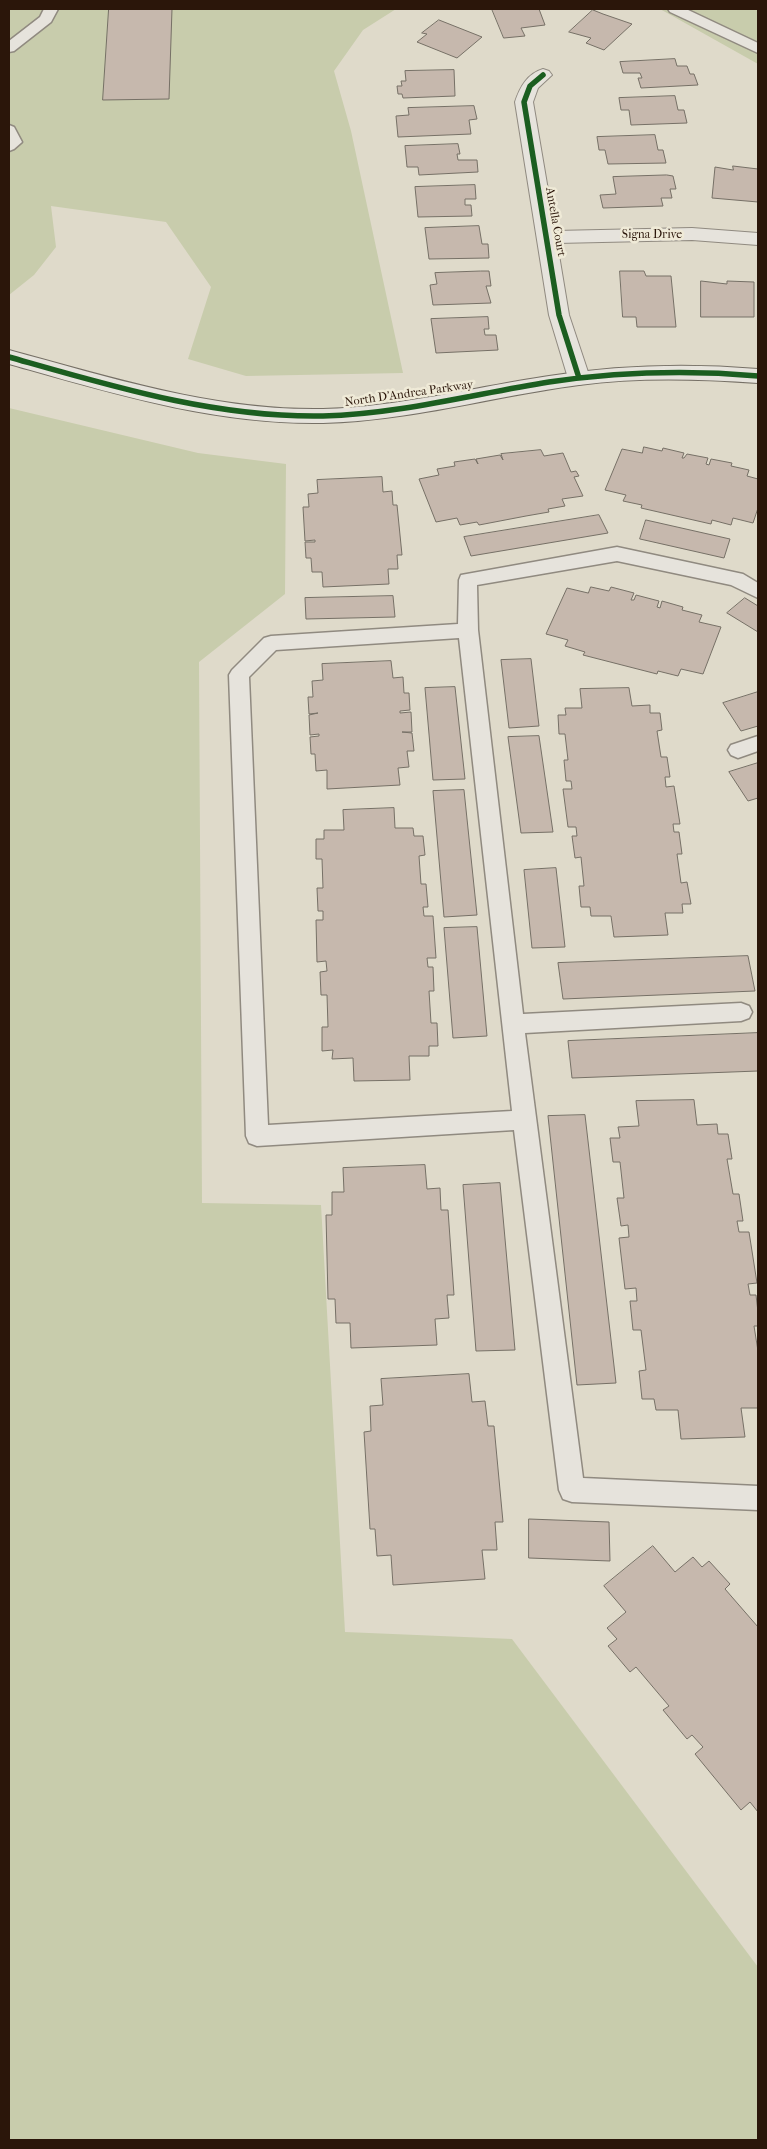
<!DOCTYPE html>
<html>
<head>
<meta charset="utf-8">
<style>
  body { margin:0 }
  #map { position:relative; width:767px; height:2149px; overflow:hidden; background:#dfdaca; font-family:"IM FELL French Canon",serif }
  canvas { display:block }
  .frame { position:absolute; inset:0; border:10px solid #2b160a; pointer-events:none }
</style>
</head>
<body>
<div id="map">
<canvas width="767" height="2149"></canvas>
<div class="frame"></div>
</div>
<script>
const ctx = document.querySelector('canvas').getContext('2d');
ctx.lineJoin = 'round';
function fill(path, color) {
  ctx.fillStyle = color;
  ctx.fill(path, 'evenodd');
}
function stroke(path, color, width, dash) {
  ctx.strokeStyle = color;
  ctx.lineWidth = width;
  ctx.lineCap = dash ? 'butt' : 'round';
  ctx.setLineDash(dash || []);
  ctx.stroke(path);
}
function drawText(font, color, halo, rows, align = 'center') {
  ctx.font = font + ' "IM FELL French Canon",serif';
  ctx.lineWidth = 5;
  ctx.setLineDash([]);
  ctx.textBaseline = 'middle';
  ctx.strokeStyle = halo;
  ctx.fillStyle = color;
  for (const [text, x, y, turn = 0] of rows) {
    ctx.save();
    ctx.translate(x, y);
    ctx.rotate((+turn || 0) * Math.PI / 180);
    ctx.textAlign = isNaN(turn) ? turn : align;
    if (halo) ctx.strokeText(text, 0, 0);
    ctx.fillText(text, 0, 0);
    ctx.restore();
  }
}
const green = new Path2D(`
  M9 9H396L363 30 334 71 351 131 403 373 246 376 188 359 211 287 166 222 51 206 56 247 34 275 9 295Z
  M660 9H758V64Z
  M9 408 198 453 286 464 285 594 199 662 202 1203 321 1205 345 1632 512 1639 758 1967V2140H9Z`);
const building = new Path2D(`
  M109 9H172L169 99 103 100Z
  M492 9H539L545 25 521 28 525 36 504 38Z
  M593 10 603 14 632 24 604 50 586 43 591 38 569 32Z
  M439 20 482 37 457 58 417 42 427 34 422 33Z
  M675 59 677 66H687L690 74H694L698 85 641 88 638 78H642L640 73H623L620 62Z
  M454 70 455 96 403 98 402 94H398L397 86H402L401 81H406L405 71Z
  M675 96 678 110H684L687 123 631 125 629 110H621L619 98Z
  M474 106 477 119 469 120 471 134 398 137 396 116 409 115 408 108Z
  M655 135 658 150H663L666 163 608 164 605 150H599L597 137Z
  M458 144 460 154H457L458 160H477L478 172 419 175 418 167H407L405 146Z
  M733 166 758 169V202L712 198 715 167 733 170Z
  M667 175 673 176 676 189H670L672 198H661L663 206 603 208 600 195 616 194 613 177Z
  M475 185 476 199H465V205H471L472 216 418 217 415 187Z
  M479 226 482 244H488L489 258 429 259 425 228Z
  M481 271H489L491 286H486L491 303 433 305 430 285 437 284 435 273Z
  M620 271H644L646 276H671L676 327H637L636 317H623Z
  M701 281 727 284V281L754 282V317H701Z
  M488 317 489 329H484L485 335H496L498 350 436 353 431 319Z
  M644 447 662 451 663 448 684 453 682 458H684L687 454 708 458 706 464 709 465 711 459 732 463 731 466 749 470 747 476 758 479V508L753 523 733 518 731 525 712 520 711 524 641 508 642 505 623 501 626 495 605 490 622 449 642 453Z
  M541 450 544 456 563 453 571 472 576 471 579 476 574 477 583 496 562 499 565 506 548 509 549 512 526 516 479 525 477 522 460 525 457 518 436 522 419 479 439 475 437 469 455 466 454 462 475 459 478 464 476 459 500 455 503 460 501 454Z
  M382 477 383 492 392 491 393 505H397L402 555H397L398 569H388L389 584 323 587 322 572H312L311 558H306L305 542H315V540L305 541 303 507H309L308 494 318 493 317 480Z
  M599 515 608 533 471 556 464 537Z
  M646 520 730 539 724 558 640 539Z
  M591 587 609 591 611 587 634 593 631 600H634L636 595 659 601 657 607 660 608 662 601 683 607 682 610 702 615 699 622 721 627 703 674 681 669 678 676 658 671 657 674 583 655 585 652 565 646 568 640 546 634 567 588 588 593Z
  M393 596 395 617 306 619 305 598Z
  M745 598 758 606V632L727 613Z
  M531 659 539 726 509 728 501 660Z
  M391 661 393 678 403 677 404 693H409L410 710 400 711V713L411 712 412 732H402L412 733 414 751H407L409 767 398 768 400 785 327 789V770L316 771 315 754H311L310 737 319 736V734L310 735 309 715 318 713 309 714 308 697H313L312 681 323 680 322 664Z
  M455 687 465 779 433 780 425 688Z
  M629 688 632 706 650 705V713H660L662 730 657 731 661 757H667L670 777H665L666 787 674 786 680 824H673L674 832H679L682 854H677L681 883 687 882 691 904H682L683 913H665L668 935 614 937 611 916H591L590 907H581L579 886H584L581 857 575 858 572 836H577L576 827H568L563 789H572L571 781H566L564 760H568L565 734H559L558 715H566L565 708H582L580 689Z
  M758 692V726L741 731 723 703Z
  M539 736 553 832 521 833 508 737Z
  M758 763V798L748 801 729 772Z
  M464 790 477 915 444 917 433 791Z
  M394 808 395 828H413L414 836H423L425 855 419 856 421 884H426L428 907H423L424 916H433L436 958H427L428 967H433L434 991H429L431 1023H437L438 1046H429V1056H409L410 1080 354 1081 353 1058 332 1059 333 1050 322 1051V1027H328L327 995H321L320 972 327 971 326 961 317 962 316 920H323V911H318L317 888H323L322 859H316V839H324V830H344L343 810Z
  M556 868 565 947 532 948 524 870Z
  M477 927 487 1036 453 1038 444 928Z
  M748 956 755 991 563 999 558 963Z
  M758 1033V1071L572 1078 568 1041Z
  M694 1100 697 1125 717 1124 718 1134H728L732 1159H727L733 1194H739L743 1221H737L739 1232H749L757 1283 748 1284 750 1295H756L758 1312V1326H754L758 1351V1408H741L745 1437 681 1439 678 1410H656L654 1399H642L639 1371 646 1370 641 1330H633L630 1301H637L636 1288 625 1289 619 1238 629 1237 628 1225 621 1226 617 1198H624L620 1162H613L610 1138H620L618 1127 639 1126 636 1101Z
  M585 1115 616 1383 577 1385 548 1116Z
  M425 1165 427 1189 440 1188 441 1210H448L454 1295H447L449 1318 435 1319 437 1345 351 1348 350 1323H336L335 1299H328L326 1215H332V1192H344L343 1168Z
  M500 1183 515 1350 476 1351 463 1185Z
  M469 1374 472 1402 485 1401 488 1426H494L503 1522H495L497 1550H482L485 1579 393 1585 391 1555 377 1556 375 1529H370L364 1432 371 1431 370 1406 383 1405 381 1379Z
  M529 1519 609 1522 610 1561 529 1558Z
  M653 1546 675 1572 693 1557 702 1567 709 1561 730 1584 725 1589 758 1627V1812L750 1802 741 1810 695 1754 703 1747 692 1735 687 1739 663 1710 669 1706 636 1667 630 1672 608 1646 617 1639 607 1628 626 1612 604 1586Z`);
const lane = new Path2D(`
  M44 9H58L51 22 14 51 9 52V41L40 17Z
  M668 9H686L758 43V53L670 12Z
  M9 125 14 127 22 142 14 149 9 151Z
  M617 547 743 574 758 583V598L731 585 617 561 477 585 478 630 523 1014 741 1003 749 1006 752 1012 749 1018 741 1021 525 1033 583 1478 758 1486V1510L572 1502 563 1499 559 1490 514 1130 257 1146 249 1143 246 1136 229 675 232 670 264 638 271 636 458 624 459 580 461 575ZM459 638 512 1111 268 1125 249 677 276 650Z
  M758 736V751L738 758 731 755 728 750 731 745Z`);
const street = new Path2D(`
  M543 69 549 71 552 75 538 88 533 102 555 231 692 228 758 233V245L692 240 557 243 569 315 590 378 586 383 579 385 572 383 568 378 549 315 515 102C520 87 527 74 543 69Z`);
const secondary = new Path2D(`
  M9 350C112 378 215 411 323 409 399 407 474 387 549 376 618 365 688 363 758 369V383C698 379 639 377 579 385 494 396 409 421 323 423 215 425 111 393 9 364Z`);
const cycleway = new Path2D(`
  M543 75 530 86 524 102 559 315 579 378
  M9 357C111 386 215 418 323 416 399 414 474 394 549 382 618 372 688 370 758 376`);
const farStreetnames = [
  ["Antella Court",555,222,80],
  ["Signa Drive",652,235],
  ["North D'Andrea Parkway",409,394,-8]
];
fill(green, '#c8ccac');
fill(building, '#c6b8ad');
stroke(building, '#767066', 1);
stroke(lane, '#908a80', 3);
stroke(street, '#908a80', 2);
stroke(secondary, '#767066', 2);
fill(lane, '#e6e3dc');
fill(street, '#e6e3dc');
fill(secondary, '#e6e3dc');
stroke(cycleway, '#1b5e20', 5.5);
drawText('12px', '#2b160a', '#efead7', farStreetnames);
</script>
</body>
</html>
